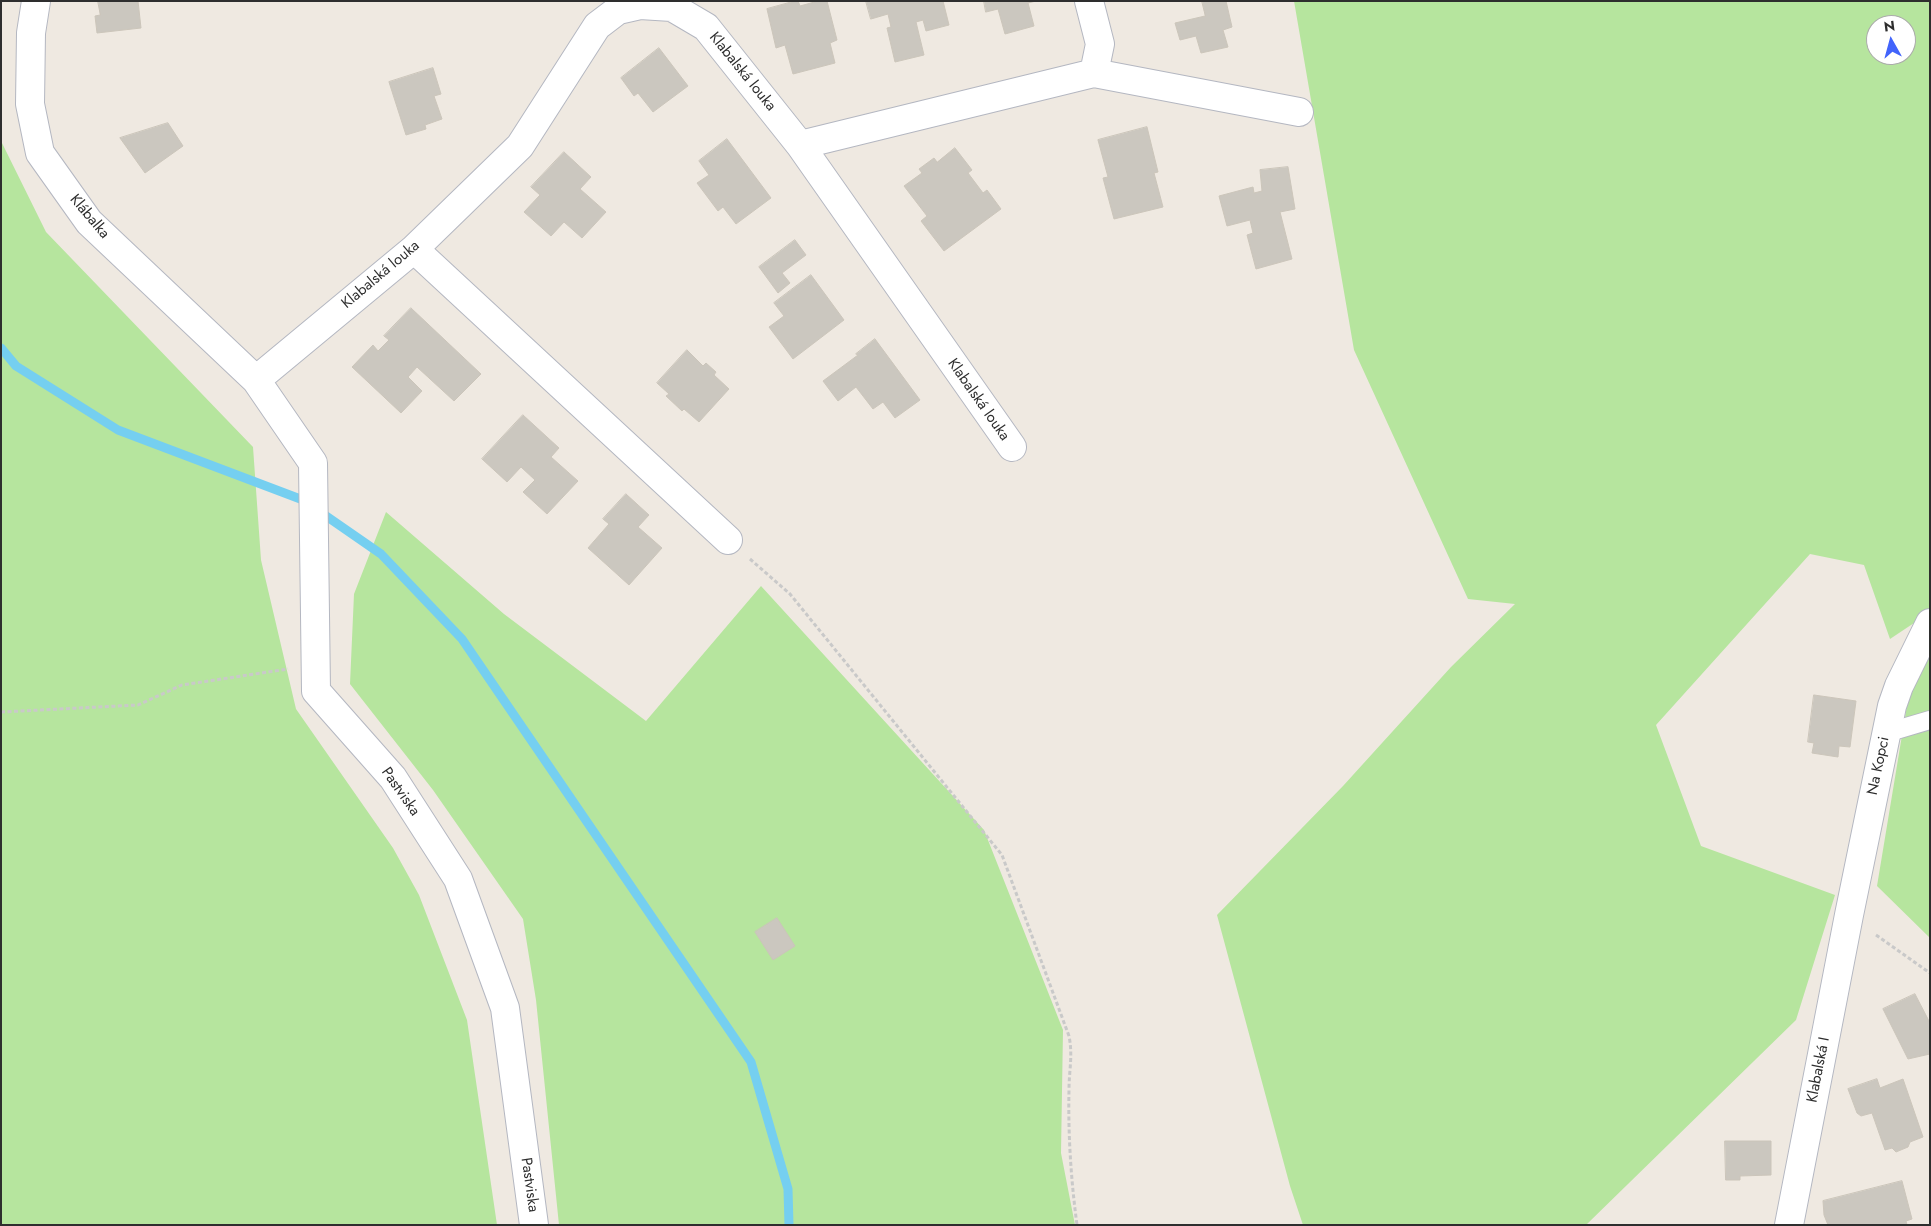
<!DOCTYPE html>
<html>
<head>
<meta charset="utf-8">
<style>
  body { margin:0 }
  #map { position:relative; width:1931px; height:1226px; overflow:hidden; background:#efe9e1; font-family:Jost,sans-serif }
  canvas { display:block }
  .frame { position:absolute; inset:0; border:2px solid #2e2e2e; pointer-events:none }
  .north { position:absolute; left:1866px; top:15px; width:50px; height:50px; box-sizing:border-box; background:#fff; border:1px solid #ababab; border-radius:50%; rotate:353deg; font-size:14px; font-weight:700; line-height:20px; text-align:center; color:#2e2e2e }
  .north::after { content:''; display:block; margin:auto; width:18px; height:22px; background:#4264fb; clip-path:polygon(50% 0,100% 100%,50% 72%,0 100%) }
</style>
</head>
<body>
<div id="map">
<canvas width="1931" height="1226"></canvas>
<div class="frame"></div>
<div class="north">N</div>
</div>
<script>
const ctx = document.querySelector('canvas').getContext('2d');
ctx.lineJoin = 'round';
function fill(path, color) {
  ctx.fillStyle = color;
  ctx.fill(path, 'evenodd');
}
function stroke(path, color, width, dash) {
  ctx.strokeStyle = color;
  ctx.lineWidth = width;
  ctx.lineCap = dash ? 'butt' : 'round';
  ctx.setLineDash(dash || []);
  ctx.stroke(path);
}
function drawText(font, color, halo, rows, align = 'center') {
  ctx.font = font + ' Jost,sans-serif';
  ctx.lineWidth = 4;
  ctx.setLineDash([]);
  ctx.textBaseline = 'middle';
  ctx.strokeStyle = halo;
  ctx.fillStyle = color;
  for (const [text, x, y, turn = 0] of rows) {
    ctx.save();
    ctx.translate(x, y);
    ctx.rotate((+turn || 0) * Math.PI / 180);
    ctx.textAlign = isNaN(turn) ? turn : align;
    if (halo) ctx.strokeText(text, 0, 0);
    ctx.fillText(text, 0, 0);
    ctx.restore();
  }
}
const green = new Path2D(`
  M1294 1H1930V938L1877 886 1910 687 1914 623 1890 639 1864 565 1810 554 1656 725 1701 846 1835 895 1796 1020 1586 1225H1303L1290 1186 1217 915 1343 786 1451 667 1515 604 1468 599 1354 350ZM1876 25H1906V55H1876Z
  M1 141 46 232 253 447 261 560 296 709 393 848 419 895 467 1020 497 1225H1Z
  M386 512 504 614 646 721 761 586 984 830 1063 1030 1061 1153 1075 1225H559L536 1000 523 919 433 790 350 684 354 594Z`);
const stream = new Path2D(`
  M1 348 16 366 118 430 303 500 381 554 462 639 751 1062 788 1189 789 1225`);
const building = new Path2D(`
  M98 1H138L141 28 97 33 95 16 100 15Z
  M795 1H798L800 6 818 1H827L837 40 830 43 835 63 793 74 785 45 776 48 767 9Z
  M866 1H943L949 25 926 31 923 20 916 22 924 55 895 62 887 28 891 27 888 14 871 19Z
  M984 1H1036L1028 3 1034 26 1005 34 998 9 986 12Z
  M1202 1H1226L1232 27 1223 30 1228 47 1201 53 1196 36 1180 40 1175 23 1205 16Z
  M659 48 688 86 653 112 638 93 634 96 621 78Z
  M433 68 441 94 434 96 442 119 425 125 426 129 406 135 389 82Z
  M168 123 183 146 145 173 120 138Z
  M1147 127 1158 172 1154 173 1163 207 1114 219 1103 178 1108 177 1098 140Z
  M727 139 771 198 736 224 723 207 718 211 697 183 709 175 699 161Z
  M955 148 972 170 968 173 983 193 987 190 1001 209 944 251 921 221 927 216 904 186 922 173 919 169 934 158 937 162Z
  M564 152 591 177 580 189 606 212 582 238 564 222 551 236 524 212 540 195 531 187Z
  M1288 167 1295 209 1280 212 1292 259 1256 269 1247 235 1253 233 1250 220 1227 226 1219 196 1253 187 1254 193 1262 191 1260 170Z
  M795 240 806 255 782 273 790 283 778 293 759 267Z
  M811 275 844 320 793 359 769 327 784 316 774 303Z
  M411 308 481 374 454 401 417 367 408 377 422 391 401 413 352 367 373 345 378 351 389 340 384 336Z
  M875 339 920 400 895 418 883 402 873 409 856 387 838 401 823 381 858 355 856 354Z
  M687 350 703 366 706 363 716 372 714 375 729 389 699 422 684 409 682 411 666 396 669 394 657 383Z
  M523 415 559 448 551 457 578 481 547 514 523 492 535 480 521 467 507 482 482 459Z
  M626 494 649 515 638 527 662 548 629 585 588 548 609 524 603 519Z
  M1814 695 1856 701 1850 747 1839 746 1838 757 1812 753 1814 743 1808 742Z
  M777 918 795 946 773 960 755 932Z
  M1915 994 1930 1023V1054L1908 1059 1883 1009Z
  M1877 1079 1880 1088 1903 1079 1923 1137 1910 1142 1908 1147 1896 1152 1892 1148 1885 1150 1872 1113 1861 1116 1857 1113 1848 1089Z
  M1725 1141H1771V1175L1740 1176V1180H1726Z
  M1902 1181 1912 1219 1906 1221 1907 1225H1828L1824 1215 1823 1201Z`);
const path = new Path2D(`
  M750 559 790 594 1002 855 1069 1036C1073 1056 1069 1070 1069 1090 1068 1135 1071 1180 1077 1225
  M1 712 138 705 182 685 288 669
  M1876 935 1930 973`);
const service = new Path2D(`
  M1886 733 1930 720`);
const minor = new Path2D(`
  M36 1 31 33 30 104 40 153 89 222 256 380 313 463 316 691 393 778 458 879 505 1008 534 1225
  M1089 1 1100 44 1094 73
  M800 145 1094 73 1299 112
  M414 249 728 540
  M256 380 414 249 520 146 597 26 618 10 640 5 672 7 706 27 800 145 1012 447
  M1789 1225 1849 915 1892 706 1899 686 1930 623`);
const streetNames = [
  ["Klabalská louka",742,72,51],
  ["Klábalka",89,217,50],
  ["Klabalská louka",381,275,-40],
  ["Klabalská louka",978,400,55],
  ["Na Kopci",1879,766,-78],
  ["Pastviska",400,792,55],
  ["Klabalská I",1819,1070,-79],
  ["Pastviska",529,1185,82]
];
fill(green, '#b6e59e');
stroke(stream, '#75cff0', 9);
fill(building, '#cbc7bf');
stroke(building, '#cbc5ba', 1);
stroke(service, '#b4b7c1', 20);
stroke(minor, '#b4b7c1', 30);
stroke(path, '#c9c9c9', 3, [4, 2.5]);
stroke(service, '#fff', 18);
stroke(minor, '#fff', 28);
drawText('15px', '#2e2e2e', '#fff', streetNames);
</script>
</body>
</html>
